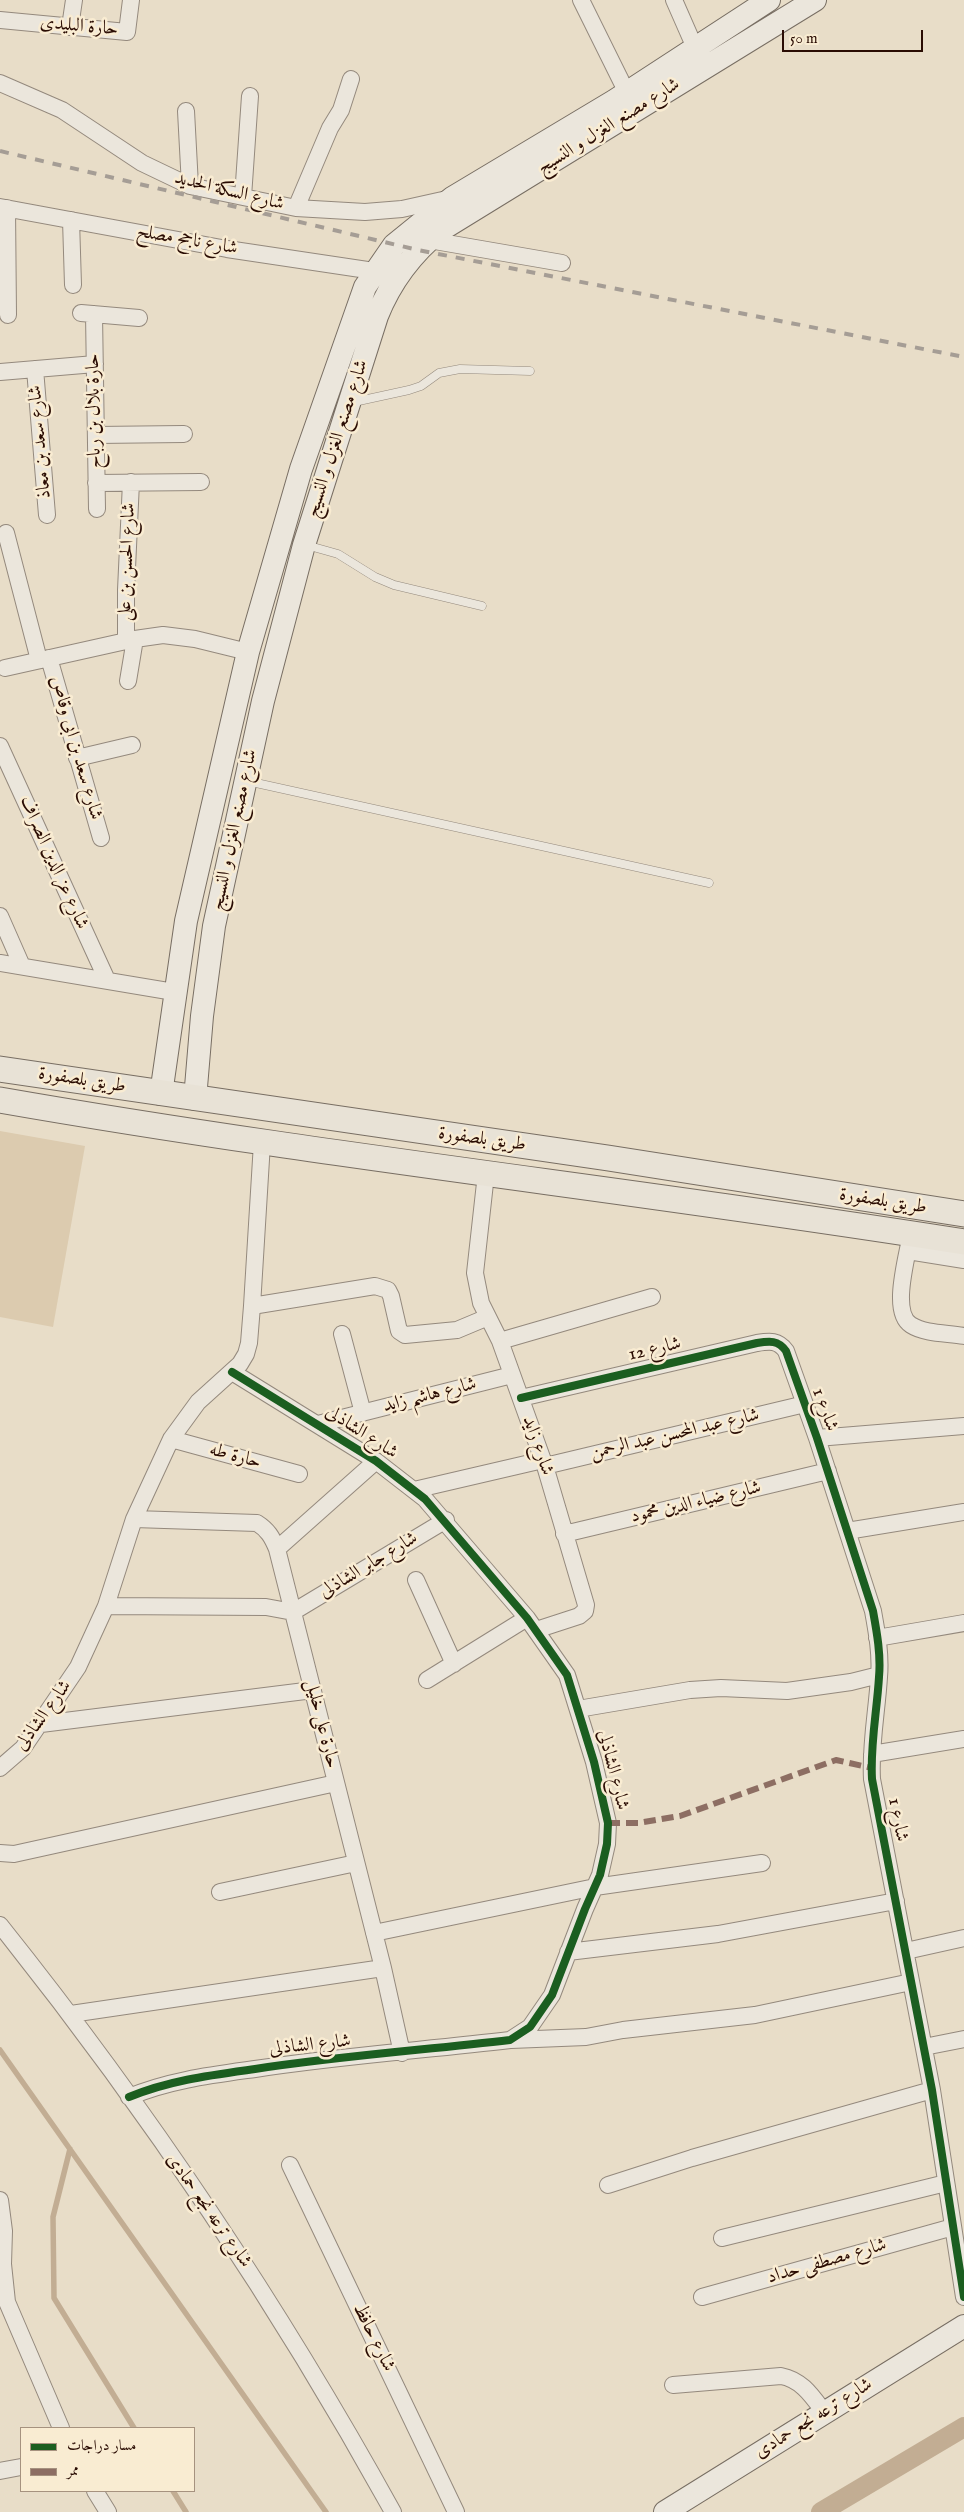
<!DOCTYPE html>
<html>
<head>
<meta charset="utf-8">
<style>
  body { margin:0 }
  #map { position:relative; width:964px; height:2512px; overflow:hidden; background:#e8ddc8; font-family:"IM FELL English",Amiri,serif }
  canvas { display:block }
  .legend { position:absolute; left:20px; top:2427px; width:175px; height:65px; box-sizing:border-box; background:#f9ecd2; border:1px solid #a6927f; margin:0; padding:6px 9px; list-style:none; font-size:15px; color:#2a0c03 }
  .legend li { display:flex; align-items:center; gap:10px; height:25px }
  .legend b { width:25px; border:1px solid #a6927f }
  .scale { position:absolute; left:782px; top:30px; width:141px; height:22px; box-sizing:border-box; border:2px solid #2a0c03; border-top:0; padding-left:6px; font-size:15px; line-height:18px; white-space:nowrap; color:#2a0c03; -webkit-text-stroke:4px #f9ecd2; paint-order:stroke }
</style>
</head>
<body>
<div id="map">
<canvas width="964" height="2512"></canvas>
<ul class="legend">
<li><b style="height:6px;background:#1b5e20"></b>مسار دراجات</li>
<li><b style="height:6px;background:#8d6e63"></b>ممر</li>
</ul>
<div class="scale">50 m</div>
</div>
<script>
const ctx = document.querySelector('canvas').getContext('2d');
ctx.lineJoin = 'round';
function fill(path, color) {
  ctx.fillStyle = color;
  ctx.fill(path, 'evenodd');
}
function stroke(path, color, width, dash) {
  ctx.strokeStyle = color;
  ctx.lineWidth = width;
  ctx.lineCap = dash ? 'butt' : 'round';
  ctx.setLineDash(dash || []);
  ctx.stroke(path);
}
function drawText(font, color, halo, rows, align = 'center') {
  ctx.font = font + ' "IM FELL English",Amiri,serif';
  ctx.lineWidth = 5;
  ctx.setLineDash([]);
  ctx.textBaseline = 'middle';
  ctx.strokeStyle = halo;
  ctx.fillStyle = color;
  for (const [text, x, y, turn = 0] of rows) {
    ctx.save();
    ctx.translate(x, y);
    ctx.rotate((+turn || 0) * Math.PI / 180);
    ctx.textAlign = isNaN(turn) ? turn : align;
    if (halo) ctx.strokeText(text, 0, 0);
    ctx.fillText(text, 0, 0);
    ctx.restore();
  }
}
const green = new Path2D(`
  M0 1131 85 1146 53 1327 0 1317Z`);
const stream = new Path2D(`
  M0 2050 326 2512
  M70 2149 53 2217 54 2298 134 2428
  M173 2491 186 2512`);
const canal = new Path2D(`
  M821 2512 964 2427`);
const lane = new Path2D(`
  M354 402 409 390 421 386 439 373 460 369 530 371
  M306 545 338 554 375 577 394 585 482 606
  M247 781 709 883`);
const street = new Path2D(`
  M581 0 631 101
  M674 0 699 57
  M0 20 127 32 131 0
  M70 27 74 0
  M0 83 62 110 142 163 190 186 296 208 365 212 402 209 447 199
  M186 111 190 186
  M243 197 250 96
  M0 207 227 249 374 271
  M7 208 8 315
  M296 208 330 128 341 110 351 79
  M71 220 73 285
  M429 240 562 263
  M81 313 139 318
  M94 314 97 509
  M35 369 47 515
  M0 372 95 364
  M96 435 184 434
  M96 483 201 482
  M6 533 39 660
  M126 641V590L131 482
  M49 658 101 838
  M5 668 135 639 163 635 195 639 248 652
  M128 681 135 639
  M0 746 107 980
  M77 758 132 745
  M0 916 22 966
  M0 963 174 992
  M486 1174 475 1273 481 1303 500 1341 545 1466 586 1605 585 1611 579 1616 536 1630
  M911 1233C908 1255 890 1312 911 1325 925 1334 948 1333 964 1336
  M908 1251 964 1260
  M252 1306 375 1286 388 1290 391 1296 399 1331 405 1335 457 1330 488 1317
  M342 1334 363 1413
  M500 1341 652 1297
  M521 1398 757 1343C770 1341 778 1340 786 1351L817 1438 873 1611C877 1633 881 1655 879 1677 877 1711 870 1745 872 1779L932 2090 964 2297
  M318 1424 512 1375
  M817 1438 964 1426
  M171 1439 299 1474
  M545 1466 805 1404
  M414 1490 543 1460
  M134 1519 257 1523C268 1530 272 1537 277 1549L383 1968 402 2053
  M847 1531 964 1512
  M564 1534 828 1471
  M277 1549 376 1461
  M416 1580 454 1664
  M106 1606 266 1607 293 1612 446 1520
  M877 1638 964 1623
  M427 1680 527 1618
  M578 1709 690 1690 721 1688 787 1691 851 1682 879 1675
  M41 1724 313 1690
  M872 1754 964 1739
  M0 1768 23 1748 78 1667 106 1606 134 1519 171 1439 198 1402 240 1364 246 1354 249 1343 252 1306 262 1143
  M0 1853 14 1854 336 1783
  M220 1892 356 1863
  M0 1925C147 2109 279 2306 393 2512
  M374 1933 595 1887 762 1863
  M906 1951 964 1938
  M568 1952 718 1934 896 1901
  M71 2014 383 1968
  M511 2040 586 2037 623 2030 755 2015 911 1982
  M924 2047 964 2039
  M129 2097C170 2080 212 2075 255 2069 340 2056 425 2050 510 2040L530 2027 552 1995 585 1909 600 1875 607 1844 608 1823 594 1762 567 1675 527 1618 425 1499 376 1461 232 1372
  M290 2165 456 2512
  M608 2185 692 2158 932 2090
  M0 2200 4 2231 3 2264 7 2302 61 2428
  M722 2238 946 2183
  M702 2297 953 2227
  M673 2385 781 2376C802 2380 812 2396 824 2412
  M0 2471 21 2467
  M95 2491 108 2512`);
const secondary = new Path2D(`
  M161 1094 186 921 248 652 301 469 365 287 394 245 452 198 614 101 769 0
  M195 1099 202 1016 214 926 263 701 304 545 377 316C391 281 411 254 441 230L815 0
  M665 2512 964 2326`);
const primary = new Path2D(`
  M0 1069 608 1158 964 1214
  M0 1100C320 1156 643 1191 964 1242`);
const rail = new Path2D(`
  M0 151 418 250 964 357`);
const quiet = new Path2D(`
  M608 1823H638L680 1816 836 1760 872 1768`);
const cycleway = new Path2D(`
  M521 1398 757 1343C770 1341 778 1340 786 1351L817 1438 873 1611C877 1633 881 1655 879 1677 877 1711 870 1745 872 1779L932 2090 964 2297
  M129 2097C170 2080 212 2075 255 2069 340 2056 425 2050 510 2040L530 2027 552 1995 585 1909 600 1875 607 1844 608 1823 594 1762 567 1675 527 1618 425 1499 376 1461 232 1372`);
const streetNames = [
  ["حارة البليدى",79,27,5],
  ["شارع مصنع الغزل و النسيج",609,127,-32],
  ["شارع السكة الحديد",229,192,14],
  ["شارع ناجح مصلح",187,241,10],
  ["حارة بلال بن رباح",95,411,-91],
  ["شارع مصنع الغزل و النسيج",338,439,-72],
  ["شارع سعد بن معاذ",41,442,-95],
  ["شارع الحسن بن على",128,562,-88],
  ["شارع سعد بن ابى وقاص",75,748,74],
  ["شارع مصنع الغزل و النسيج",235,830,-78],
  ["شارع عز الدين الصراف",53,863,66],
  ["طريق بلصفورة",82,1081,9],
  ["طريق بلصفورة",482,1140,8],
  ["طريق بلصفورة",883,1202,9],
  ["شارع 12",655,1350,-13],
  ["شارع هاشم زايد",430,1396,-14],
  ["شارع 1",824,1410,70],
  ["شارع الشاذلى",361,1433,33],
  ["شارع عبد المحسن عبد الرحمن",675,1435,-13],
  ["شارع زايد",537,1446,71],
  ["حارة طه",235,1457,15],
  ["شارع ضياء الدين محمود",696,1503,-13],
  ["شارع جابر الشاذلى",369,1566,-31],
  ["شارع الشاذلى",44,1716,-54],
  ["حارة على خليل",321,1724,76],
  ["شارع الشاذلى",612,1770,76],
  ["شارع 1",897,1820,79],
  ["شارع الشاذلى",310,2046,-6],
  ["شارع ترعه نجع حمادى",208,2211,55],
  ["شارع مصطفى حداد",827,2262,-16],
  ["شارع حافظ",373,2338,64],
  ["شارع ترعه نجع حمادى",814,2419,-32]
];
fill(green, '#dccbaf');
stroke(stream, '#c2ad93', 5.5);
stroke(canal, '#c2ad93', 20);
stroke(lane, '#94897d', 9);
stroke(street, '#94897d', 18);
stroke(secondary, '#786e63', 24);
stroke(primary, '#786e63', 27);
stroke(lane, '#ebe6dc', 8);
stroke(street, '#ebe6dc', 16);
stroke(secondary, '#ebe6dc', 22);
stroke(primary, '#e8e2d6', 25);
stroke(rail, '#a59d95', 4, [9, 9]);
stroke(quiet, '#8d6e63', 6, [12, 6]);
stroke(cycleway, '#1b5e20', 8);
drawText('19px', '#2a0c03', '#f9ecd2', streetNames);
</script>
</body>
</html>
